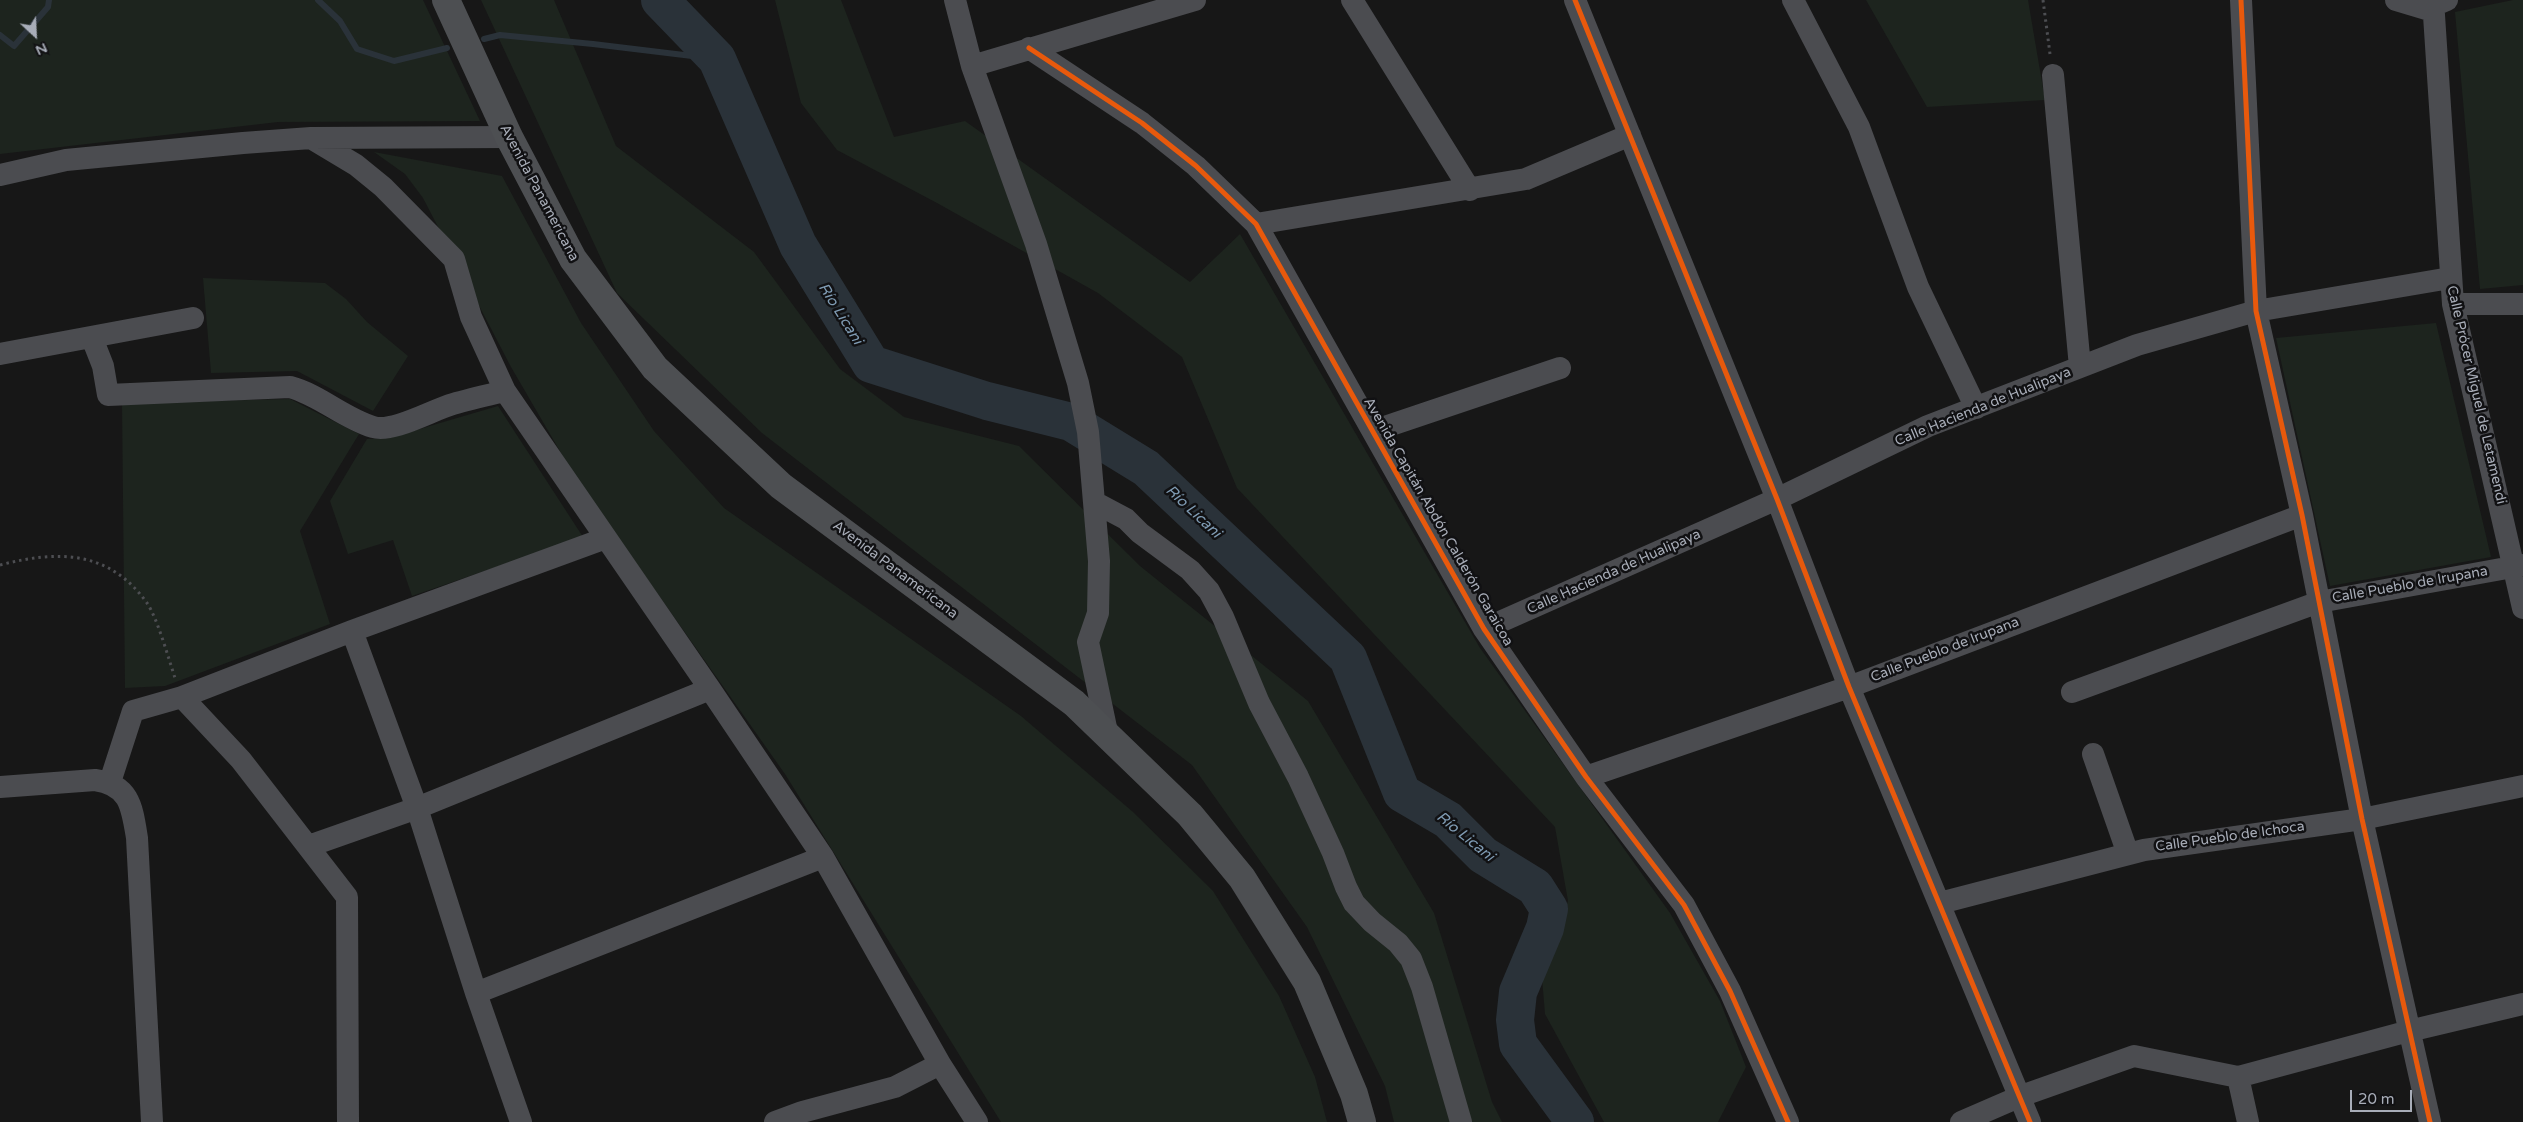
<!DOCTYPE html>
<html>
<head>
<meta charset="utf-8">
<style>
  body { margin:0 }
  #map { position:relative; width:2523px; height:1122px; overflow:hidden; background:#171717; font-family:"Varela Round",sans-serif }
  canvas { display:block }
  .north { position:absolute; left:10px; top:10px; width:50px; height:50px; -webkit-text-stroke:4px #111113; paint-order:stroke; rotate:155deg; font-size:14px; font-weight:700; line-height:20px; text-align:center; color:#a8adb8 }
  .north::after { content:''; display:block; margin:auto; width:18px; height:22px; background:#a8adb8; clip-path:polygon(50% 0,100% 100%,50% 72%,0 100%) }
  .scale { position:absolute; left:2350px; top:1090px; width:62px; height:22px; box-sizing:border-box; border:2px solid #a8adb8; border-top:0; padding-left:6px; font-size:15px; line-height:18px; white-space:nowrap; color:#a8adb8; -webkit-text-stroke:4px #111113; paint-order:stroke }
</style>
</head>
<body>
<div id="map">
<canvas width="2523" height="1122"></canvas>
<div class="north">N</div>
<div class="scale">20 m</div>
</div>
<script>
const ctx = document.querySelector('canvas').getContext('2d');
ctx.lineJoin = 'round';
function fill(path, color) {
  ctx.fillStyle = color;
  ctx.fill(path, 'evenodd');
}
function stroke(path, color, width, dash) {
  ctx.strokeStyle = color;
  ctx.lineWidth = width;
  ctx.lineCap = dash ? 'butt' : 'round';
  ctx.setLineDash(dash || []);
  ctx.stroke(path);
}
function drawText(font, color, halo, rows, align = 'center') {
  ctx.font = font + ' "Varela Round",sans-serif';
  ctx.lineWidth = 5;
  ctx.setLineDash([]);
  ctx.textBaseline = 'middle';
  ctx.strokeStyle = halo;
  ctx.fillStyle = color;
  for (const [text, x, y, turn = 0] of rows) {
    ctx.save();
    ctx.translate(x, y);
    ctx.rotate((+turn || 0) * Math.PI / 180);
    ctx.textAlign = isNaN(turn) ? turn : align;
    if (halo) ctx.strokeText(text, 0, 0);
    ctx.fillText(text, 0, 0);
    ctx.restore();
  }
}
const green = new Path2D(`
  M0 0H423L480 121 278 122 0 154Z
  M481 0H554L616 146 754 252 840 369 904 417 1019 446 1140 566 1308 701 1434 913 1492 1102 1502 1122H1394L1385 1086 1307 927 1192 765 762 433 617 293Z
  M775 0H841L894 137 965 121 1190 282 1240 234 1480 648 1670 913 1720 1001 1746 1067 1718 1122H1604L1545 1014 1542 978 1568 901 1555 827 1237 488 1182 357 1098 293 937 203 837 150 801 103Z
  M1866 0H2028L2045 100 1927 107Z
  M2513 0H2523V285L2480 289 2455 12Z
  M374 152 502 176 581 323 654 431 724 508 1021 716 1133 812 1213 891 1279 996 1315 1077 1327 1122H1001L785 774 575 477 511 367 423 198 405 174Z
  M203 278 325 283 346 299 367 322 408 356 373 411 297 371 211 373Z
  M2436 323 2491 557 2330 586 2276 338Z
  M290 399 359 434 300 531 330 624 165 686 125 688 122 403Z
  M498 406 583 537 412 596 393 540 348 554 330 501 367 439 389 438Z`);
const stream = new Path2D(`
  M318 0 340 21 357 49 394 61 447 48
  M0 35 14 46 48 7 49 0
  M484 39 500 35 593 44 717 59`);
const river = new Path2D(`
  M660 0 717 59 798 245 871 364 987 401 1071 422 1146 468 1348 658 1402 793 1448 820 1483 855 1535 887 1549 909 1545 928 1518 992 1515 1020 1518 1044 1575 1122`);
const path = new Path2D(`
  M2043 0 2050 54
  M0 565C58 550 109 550 147 603 157 617 169 660 175 678`);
const minor = new Path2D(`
  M955 0 972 66 1036 244 1078 383 1088 432 1099 561 1098 613 1088 642 1108 737
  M1352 0 1470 190
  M1575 0 1777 499 1849 687 2030 1122
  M1793 0 1859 127 1918 287 1976 408
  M2241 0 2256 311 2302 515 2362 819 2430 1122
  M2396 0 2426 9 2447 0
  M2433 0 2453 304 2523 608
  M1029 48 1142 123 1196 166 1256 224 1484 629 1586 777 1684 905 1730 991 1788 1122
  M972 66 1195 0
  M2053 75 2080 367
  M311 138 356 165 383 187 454 259 471 317 505 391 710 689 823 857 940 1064 977 1122
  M0 175 66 160 243 143 311 138 509 137
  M1256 224 1526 179 1630 135
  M2453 304H2523
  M92 338 103 366 108 395 290 387C320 395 343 418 373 427 393 433 432 410 453 404 470 399 488 395 505 391
  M0 354 193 318
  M1373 431 1560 368
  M1094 502 1126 519 1140 533 1190 570 1209 591 1223 617 1259 703 1298 777 1333 853 1346 887 1354 903 1372 922 1398 943 1411 959 1422 987 1461 1122
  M1484 629 1777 499 1928 426 2137 345 2256 311 2450 278
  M352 631 417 808 476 993 521 1122
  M2072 692 2319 602 2523 565
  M182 697 241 760 347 897 348 1122
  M2093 754 2128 854
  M1586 777 1849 687 2302 515
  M110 782 133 711 182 697 352 631 606 538
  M0 787 95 780C130 785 132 807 137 838L152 1122
  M309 846 417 808 710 689
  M1940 903 2144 850 2362 819 2523 786
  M476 993 823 857
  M2238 1077 2409 1031 2523 1004
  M775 1122 802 1112 895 1087 940 1064
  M1961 1122 2021 1096 2134 1056 2238 1077 2248 1122`);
const major = new Path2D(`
  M446 0 509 137 573 259 655 368 781 486 1074 703 1190 815 1242 878 1307 982 1354 1094 1362 1122`);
const cycleway = new Path2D(`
  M1575 0 1777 499 1849 687 2030 1122
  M2241 0 2256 311 2302 515 2362 819 2430 1122
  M1029 48 1142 123 1196 166 1256 224 1484 629 1586 777 1684 905 1730 991 1788 1122`);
const streetNames = [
  ["Avenida Panamericana",539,193,62],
  ["Calle Prócer Miguel de Letamendi",2476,395,77],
  ["Calle Hacienda de Hualipaya",1983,407,-22],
  ["Avenida Capitán Abdón Calderón Garaicoa",1438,522,60],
  ["Avenida Panamericana",895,570,37],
  ["Calle Hacienda de Hualipaya",1614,572,-24],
  ["Calle Pueblo de Irupana",2410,585,-10],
  ["Calle Pueblo de Irupana",1945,650,-21],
  ["Calle Pueblo de Ichoca",2230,837,-8]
];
const waterNames = [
  ["Río Licani",840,314,58],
  ["Río Licani",1193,512,43],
  ["Río Licani",1465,837,39]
];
fill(green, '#1d241e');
stroke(stream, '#2a3239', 6);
stroke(river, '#2a3239', 38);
stroke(path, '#4d4e52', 3, [2.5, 4]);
stroke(minor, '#4b4c50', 22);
stroke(major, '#4d4f52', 28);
stroke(cycleway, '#e8590c', 5);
drawText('14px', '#a8adb8', '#111113', streetNames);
drawText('italic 15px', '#7f9bb3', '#111113', waterNames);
</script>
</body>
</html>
